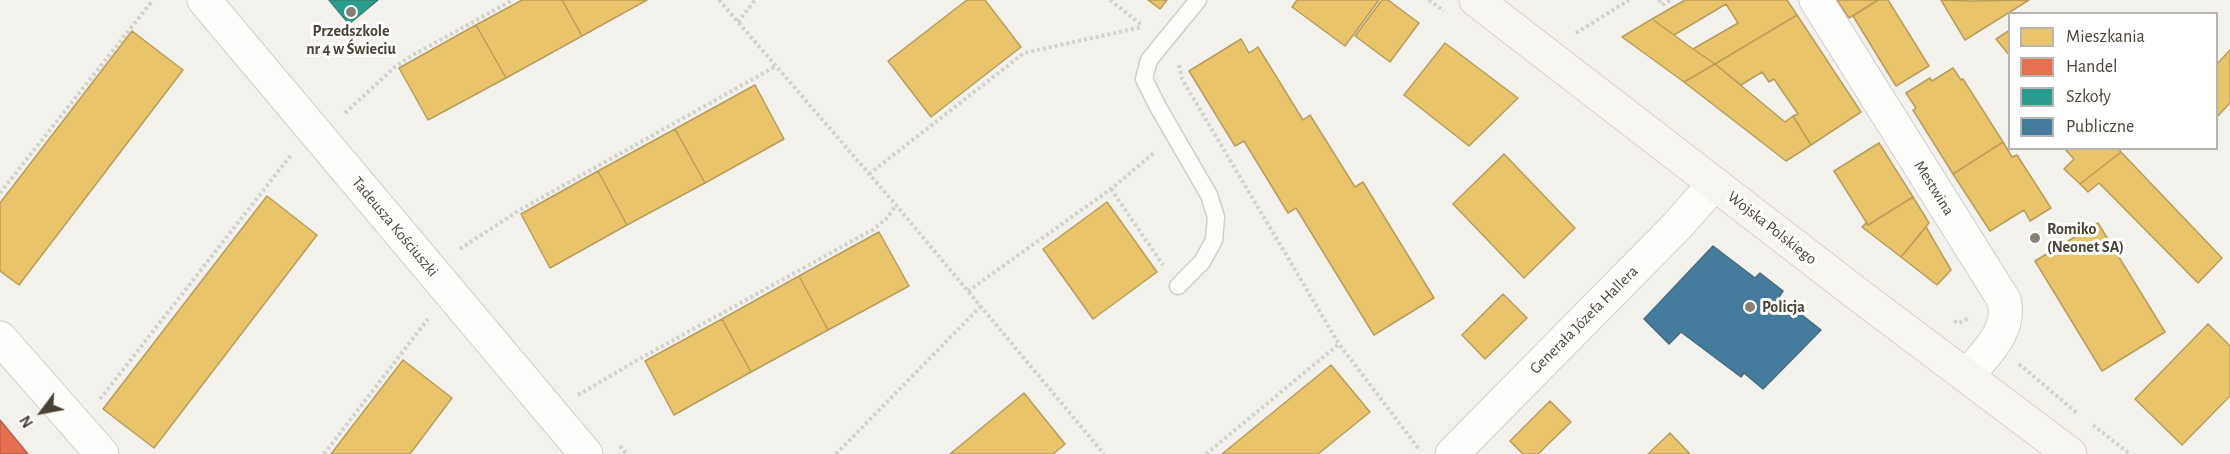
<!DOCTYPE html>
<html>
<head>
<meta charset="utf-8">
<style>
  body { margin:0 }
  #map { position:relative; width:2230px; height:454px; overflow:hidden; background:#f2f1ec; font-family:"Alegreya Sans",sans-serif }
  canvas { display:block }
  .legend { position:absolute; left:2008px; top:12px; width:210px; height:138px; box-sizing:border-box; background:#fff; border:2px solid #b7b3ae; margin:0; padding:8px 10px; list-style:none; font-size:18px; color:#4a4235 }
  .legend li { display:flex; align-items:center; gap:12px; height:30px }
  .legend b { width:30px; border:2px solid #b7b3ae }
  .north { position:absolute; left:12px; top:382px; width:60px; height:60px; -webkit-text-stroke:4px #fff; paint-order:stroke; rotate:238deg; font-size:16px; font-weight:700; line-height:24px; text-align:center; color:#4a4235 }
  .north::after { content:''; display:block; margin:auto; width:21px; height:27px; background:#4a4235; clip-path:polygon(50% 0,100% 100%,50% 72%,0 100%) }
</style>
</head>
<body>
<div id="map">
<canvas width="2230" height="454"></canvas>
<ul class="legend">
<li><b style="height:16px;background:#e9c46a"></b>Mieszkania</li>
<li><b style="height:16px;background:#e76f51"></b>Handel</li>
<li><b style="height:16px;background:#2a9d8f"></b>Szkoły</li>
<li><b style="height:16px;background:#457b9d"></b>Publiczne</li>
</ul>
<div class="north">N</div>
</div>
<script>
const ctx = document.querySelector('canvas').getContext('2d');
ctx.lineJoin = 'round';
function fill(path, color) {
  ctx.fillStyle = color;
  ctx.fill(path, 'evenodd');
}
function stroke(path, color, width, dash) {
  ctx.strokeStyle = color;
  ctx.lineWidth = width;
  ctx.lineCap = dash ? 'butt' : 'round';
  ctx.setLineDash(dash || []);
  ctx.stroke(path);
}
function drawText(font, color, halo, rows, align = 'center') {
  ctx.font = font + ' "Alegreya Sans",sans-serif';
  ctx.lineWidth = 6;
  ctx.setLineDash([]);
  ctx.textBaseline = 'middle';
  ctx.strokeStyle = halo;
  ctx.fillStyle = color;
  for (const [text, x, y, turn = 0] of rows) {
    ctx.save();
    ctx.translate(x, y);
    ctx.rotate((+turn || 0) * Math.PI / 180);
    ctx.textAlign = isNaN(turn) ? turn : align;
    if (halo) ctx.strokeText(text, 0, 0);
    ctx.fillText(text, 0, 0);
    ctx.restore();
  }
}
const homes = new Path2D(`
  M522 0H562L582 36 506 78 476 25Z
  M562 0H647L582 36Z
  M967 0H985L1021 47 931 117 888 61Z
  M1148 0H1167L1160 9Z
  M1297 0H1379L1345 46 1292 7Z
  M1382 0H1388L1419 23 1390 62 1355 36Z
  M1685 0H1787L1797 15 1715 64 1693 49 1738 23 1726 4 1674 35 1652 19Z
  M1837 0H1878L1849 18Z
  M1878 0H1888L1929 66 1896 86 1853 16Z
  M1941 0 1971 1 2029 0 1965 40Z
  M1797 15 1861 112 1811 145 1793 116 1798 114 1774 79 1769 82 1762 72 1741 85 1715 64Z
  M1652 19 1693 49 1715 64 1684 82 1622 37Z
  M476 25 506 78 428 120 399 68Z
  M2010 30V56L1996 39Z
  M132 31 183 70 19 285 0 271V203Z
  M1241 39 1249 53 1258 47 1303 120 1310 115 1355 187 1363 182 1434 298 1374 335 1296 208 1288 213 1244 141 1235 146 1189 71Z
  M1445 43 1518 98 1469 146 1404 95Z
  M2230 50V103L2216 118V65Z
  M1715 64 1785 122 1793 116 1811 145 1786 161 1684 82Z
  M1953 68 1961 80 1963 79 2003 142 1953 174 1913 110 1916 108 1906 93 1930 78 1932 81Z
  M755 85 784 139 705 183 675 129Z
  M675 129 705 183 627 225 598 171Z
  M2003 142 2012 157 2017 155 2051 208 2030 221 2024 210 1990 231 1953 174Z
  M1879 143 1913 197 1868 225 1834 171Z
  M2064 148H2118L2121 152 2080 184 2064 169 2074 159Z
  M2121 152 2222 258 2198 283 2099 183 2088 192 2080 184Z
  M1504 154 1575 228 1524 278 1453 204Z
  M598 171 627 225 550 268 521 214Z
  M267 196 317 235 154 448 103 409Z
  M1913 197 1929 223 1901 257 1862 227 1866 223 1868 225Z
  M1107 202 1157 272 1093 319 1043 249Z
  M2098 223 2165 332 2102 371 2035 261Z
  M1926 227 1951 270 1937 285 1901 257Z
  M879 232 909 286 828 330 799 276Z
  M799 276 828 330 751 372 722 319Z
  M1503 294 1527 318 1485 359 1462 335Z
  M722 319 751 372 674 415 645 361Z
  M2208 324 2230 346V396L2182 445 2135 399Z
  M403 360 452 398 410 454H331Z
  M1331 365 1370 412 1318 454H1222Z
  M1024 393 1065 444 1053 454H950Z
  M1550 401 1571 422 1538 454H1523L1510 441Z
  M1670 433 1690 454H1648Z`);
const shops = new Path2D(`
  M0 420 28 454H0Z`);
const schools = new Path2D(`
  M329 0H378L349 24Z`);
const public = new Path2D(`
  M1713 246 1755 278 1760 273 1783 291 1779 297 1821 330 1763 389 1744 373 1741 377 1681 332 1669 344 1644 319Z`);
const path = new Path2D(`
  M719 0 896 205 1104 454
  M1110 0 1143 26
  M1429 0 1444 11
  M1659 0 1662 5 1671 0
  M738 22 755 0
  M1576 33 1629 0
  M1179 65 1182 79 1339 344 1419 449
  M345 113 396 66 413 55 513 0
  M869 174 1024 53 1142 27
  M1111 189 1163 265
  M0 193 153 0
  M460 249 518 211 776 66
  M968 291 1111 189 1155 152
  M1954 321 1959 323 1969 318
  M2019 364 2077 413
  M578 395 641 358 874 229 887 218 896 205
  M100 399 291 155
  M2093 425 2130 454
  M620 446 627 454
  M324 454 428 319
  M836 454 981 306
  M1206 454 1339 344`);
const lane = new Path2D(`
  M1178 286 1202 262 1214 240 1216 217 1209 195 1158 107 1144 79 1149 60 1198 0`);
const street = new Path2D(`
  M204 0 586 454
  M1816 0 2004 300C2012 331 1985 354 1967 376
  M0 338 102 454
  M1452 454 1677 226 1714 184`);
const secondary = new Path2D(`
  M1476 0 1860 296 2070 454`);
const markers = [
  [351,12,6,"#857f75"],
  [2035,238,6,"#857f75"],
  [1750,307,6,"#857f75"]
];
const poiNames = [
  ["Przedszkole",351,31,"center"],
  ["nr 4 w Świeciu",351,49,"center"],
  ["Romiko",2047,229],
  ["(Neonet SA)",2047,247],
  ["Policja",1762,307]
];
const streetNames = [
  ["Mestwina",1934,188,58],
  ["Tadeusza Kościuszki",395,227,50],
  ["Wojska Polskiego",1772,228,38],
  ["Generała Józefa Hallera",1584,320,-45]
];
fill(homes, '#e9c46a');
stroke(homes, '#b99d5a', 1.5);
fill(shops, '#e76f51');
stroke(shops, '#b86249', 1.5);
fill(schools, '#2a9d8f');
stroke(schools, '#348274', 1.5);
fill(public, '#457b9d');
stroke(public, '#466a7e', 1.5);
stroke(lane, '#d0cec9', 19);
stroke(street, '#d0cec9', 35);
stroke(secondary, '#d5d1c4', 35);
stroke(path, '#d2d1ca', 4, [3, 3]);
stroke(lane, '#fdfdfc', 16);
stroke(street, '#fdfdfc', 33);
stroke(secondary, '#f7f5ef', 33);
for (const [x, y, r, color] of markers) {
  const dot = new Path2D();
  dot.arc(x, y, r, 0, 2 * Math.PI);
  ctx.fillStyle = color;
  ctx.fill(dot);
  stroke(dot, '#fff', 2);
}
drawText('bold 16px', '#4a4235', '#fff', poiNames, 'left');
drawText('16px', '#4a4235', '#fff', streetNames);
</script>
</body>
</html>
